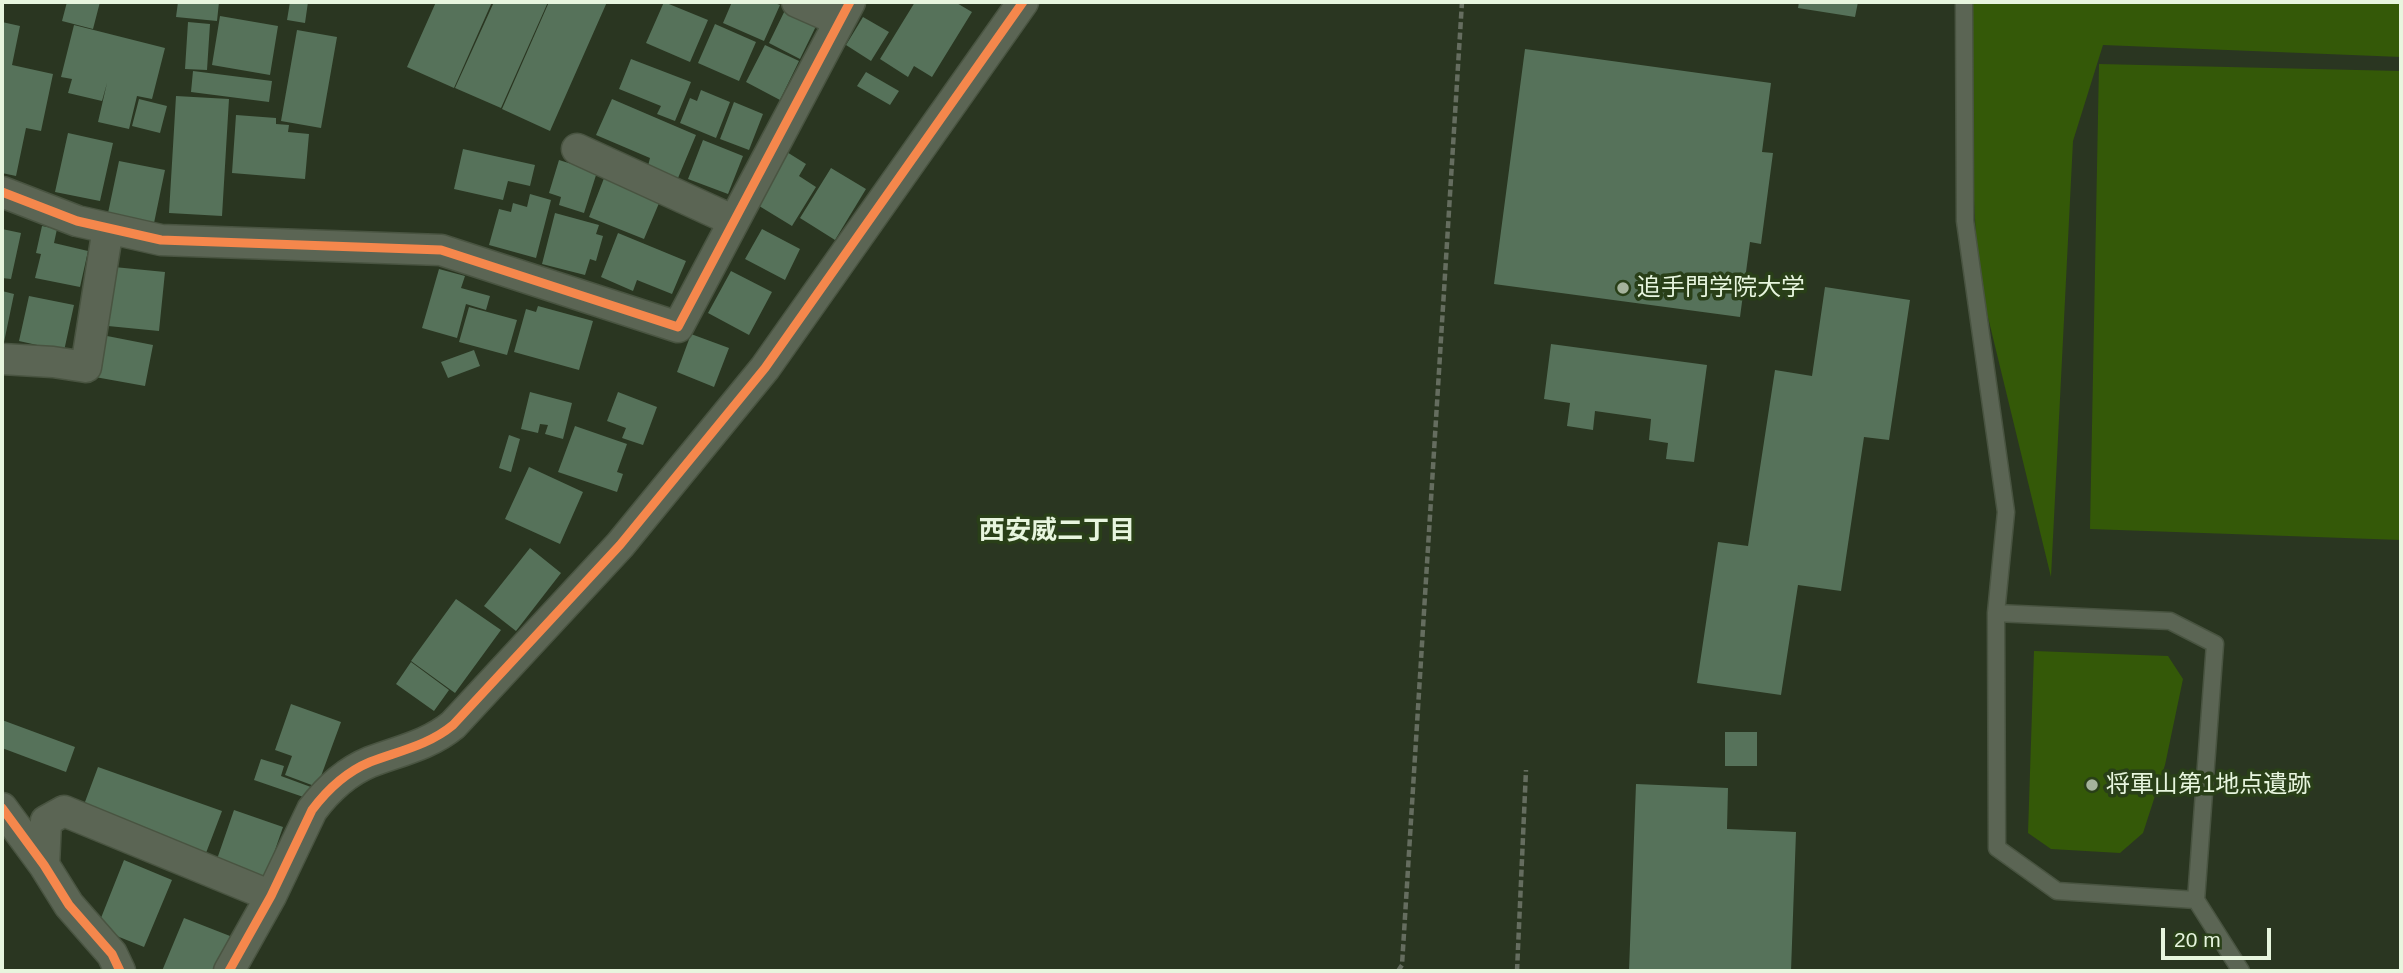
<!DOCTYPE html>
<html>
<head>
<meta charset="utf-8">
<style>
  body { margin:0 }
  #map { position:relative; width:2403px; height:973px; overflow:hidden; background:#2a3621; font-family:Arial,sans-serif }
  canvas { display:block }
  .frame { position:absolute; inset:0; border:4px solid #e7f5de; pointer-events:none }
  .scale { position:absolute; left:2161px; top:928px; width:110px; height:32px; box-sizing:border-box; border:4px solid #e7f5de; border-top:0; padding-left:9px; font-size:21px; line-height:24px; white-space:nowrap; color:#e7f5de; -webkit-text-stroke:5px #293f18; paint-order:stroke }
</style>
</head>
<body>
<div id="map">
<canvas width="2403" height="973"></canvas>
<div class="frame"></div>
<div class="scale">20 m</div>
</div>
<script>
const ctx = document.querySelector('canvas').getContext('2d');
ctx.lineJoin = 'round';
function fill(path, color) {
  ctx.fillStyle = color;
  ctx.fill(path, 'evenodd');
}
function stroke(path, color, width, dash) {
  ctx.strokeStyle = color;
  ctx.lineWidth = width;
  ctx.lineCap = dash ? 'butt' : 'round';
  ctx.setLineDash(dash || []);
  ctx.stroke(path);
}
function drawText(font, color, halo, rows, align = 'center') {
  ctx.font = font + ' Arial,"Noto Sans JP",sans-serif';
  ctx.lineWidth = 7;
  ctx.setLineDash([]);
  ctx.textBaseline = 'middle';
  ctx.strokeStyle = halo;
  ctx.fillStyle = color;
  for (const [text, x, y, turn = 0] of rows) {
    ctx.save();
    ctx.translate(x, y);
    ctx.rotate((+turn || 0) * Math.PI / 180);
    ctx.textAlign = isNaN(turn) ? turn : align;
    if (halo) ctx.strokeText(text, 0, 0);
    ctx.fillText(text, 0, 0);
    ctx.restore();
  }
}
const green = new Path2D(`
  M1966 2H2401V57L2103 45 2073 141 2051 577 1978 276 1964 9Z
  M2099 64 2401 71V540L2090 529Z
  M2034 651 2168 656 2183 679 2165 765 2143 833 2120 853 2051 849 2028 833Z`);
const building = new Path2D(`
  M67 2H100L93 29 62 21Z
  M178 2H219L217 21 176 17Z
  M290 2H308L305 23 287 20Z
  M436 2H492L454 88 407 67Z
  M494 2H548L501 108 455 88Z
  M549 2H607L550 131 502 109Z
  M664 2 708 20 690 62 646 43Z
  M732 2H772L780 5 764 41 723 23Z
  M915 2H955L972 12 932 77 914 66 908 77 880 59Z
  M1799 2H1858L1855 17 1798 8Z
  M788 4 819 20 800 59 769 43Z
  M220 16 278 26 270 75 212 65Z
  M863 17 889 32 871 61 846 45Z
  M2 22 20 26 12 65 53 74 41 131 26 128 16 176 2 173Z
  M188 22 210 24 207 70 185 69Z
  M715 24 756 42 739 81 698 63Z
  M74 25 165 48 152 99 137 96 129 129 98 122 107 83 102 101 68 93 72 79 61 77Z
  M297 30 337 37 321 128 281 121Z
  M765 45 799 61 780 100 746 82Z
  M1525 49 1771 83 1762 152 1773 153 1761 244 1750 242 1740 317 1494 284Z
  M631 59 691 82 675 121 657 114 661 106 619 89Z
  M193 71 272 81 269 102 191 92Z
  M866 72 899 91 890 105 857 86Z
  M701 90 730 102 716 138 680 123 690 98 697 101Z
  M176 96 229 99 222 216 169 213Z
  M139 99 167 106 160 133 132 126Z
  M612 99 696 135 678 178 648 166 650 158 596 135Z
  M734 102 763 114 749 150 720 139Z
  M236 115 276 118V124L289 125 288 132 309 134 305 179 232 173Z
  M68 133 113 143 100 201 55 192Z
  M703 140 743 156 728 194 688 179Z
  M463 149 535 165 530 186 508 181 503 200 454 189Z
  M782 149 806 164 799 176 816 187 792 226 751 201Z
  M559 160 597 172 584 213 559 205 561 197 549 193Z
  M119 161 165 170 154 223 108 213Z
  M831 168 866 189 835 240 800 218Z
  M606 173 662 196 644 239 589 217Z
  M530 194 551 200 536 258 489 245 499 209 511 212 513 203 527 207Z
  M555 213 599 225 596 234 603 236 596 261 590 259 585 275 542 264Z
  M42 226 57 229 54 243 88 251 80 287 35 278 41 254 36 253Z
  M2 229 21 233 11 279 2 278Z
  M762 229 800 249 785 280 745 259Z
  M618 233 686 261 672 294 637 280 633 291 601 277Z
  M114 267 165 272 159 331 108 326Z
  M439 269 465 276 461 288 490 296 486 310 466 304 457 338 422 328Z
  M731 271 772 292 749 335 708 313Z
  M1825 287 1910 300 1889 440 1864 437 1841 591 1798 585 1781 695 1697 683 1718 542 1748 546 1775 370 1812 376Z
  M2 291 14 294 3 347 2 346Z
  M29 296 74 305 64 351 19 341Z
  M538 306 593 321 579 370 514 352 526 309 536 312Z
  M469 307 517 320 507 355 459 342Z
  M691 334 729 348 714 387 677 372Z
  M102 335 153 345 145 386 95 377Z
  M1551 344 1707 365 1694 462 1666 459 1668 443 1649 440 1651 419 1595 411 1593 430 1567 426 1570 403 1544 399Z
  M474 350 480 366 448 378 441 362Z
  M530 392 572 403 563 439 545 434 548 425 540 424 538 433 521 429Z
  M618 392 657 407 643 445 622 438 626 428 607 421Z
  M575 426 627 444 617 472 623 474 617 492 558 472Z
  M509 435 520 439 511 472 499 468Z
  M529 467 583 492 560 544 505 519Z
  M530 548 561 573 516 631 484 606Z
  M456 599 501 630 455 693 411 661Z
  M411 662 449 690 434 711 396 684Z
  M291 704 341 722 317 787 285 775 292 756 275 750Z
  M2 720 75 747 66 772 2 748Z
  M1725 732H1757V766H1725Z
  M261 759 284 766 281 776 319 790 315 801 254 780Z
  M98 767 222 811 206 853 82 810Z
  M1636 784 1728 788 1727 829 1796 832 1791 971H1629Z
  M234 810 283 827 265 879 216 862Z
  M124 860 172 880 144 947 97 928Z
  M184 918 230 936 215 971H162Z`);
const path = new Path2D(`
  M1398 971 1402 965 1462 2
  M1517 971 1526 770`);
const lane = new Path2D(`
  M1964 2 1965 221 2006 512 1996 613 1997 848 2057 891 2196 900 2241 971
  M1996 613 2170 621 2215 644 2196 900`);
const street = new Path2D(`
  M797 2 840 21
  M577 149 734 221
  M2 192 77 221 161 240 441 250 678 327 850 2
  M2 359 53 362 86 367 108 228
  M2 808 44 865 69 905 112 954 120 971
  M44 865 46 821 64 811 271 896
  M229 971 271 896 312 810C327 790 346 772 370 762 399 751 429 745 453 725L620 545 765 368 1023 2`);
const cycleway = new Path2D(`
  M2 192 77 221 161 240 441 250 678 327 850 2
  M2 808 44 865 69 905 112 954 120 971
  M229 971 271 896 312 810C327 790 346 772 370 762 399 751 429 745 453 725L620 545 765 368 1023 2`);
const markers = [
  [1623,288,7,"#a5b29c"],
  [2092,785,7,"#a5b29c"]
];
const poiNames = [
  ["追手門学院大学",1637,288],
  ["将軍山第1地点遺跡",2106,785]
];
const neighbourhoodNames = [
  ["西安威二丁目",1057,532]
];
fill(green, '#345908');
fill(building, '#56725a');
stroke(lane, '#495441', 19);
stroke(street, '#495441', 33);
stroke(path, '#656d5f', 4.5, [7, 3.5]);
stroke(lane, '#5b6554', 16);
stroke(street, '#5b6554', 30);
stroke(cycleway, '#f5874c', 9);
for (const [x, y, r, color] of markers) {
  const dot = new Path2D();
  dot.arc(x, y, r, 0, 2 * Math.PI);
  ctx.fillStyle = color;
  ctx.fill(dot);
  stroke(dot, '#293f18', 2.5);
}
drawText('24px', '#e7f5de', '#293f18', poiNames, 'left');
drawText('bold 26px', '#e7f5de', '#293f18', neighbourhoodNames);
</script>
</body>
</html>
